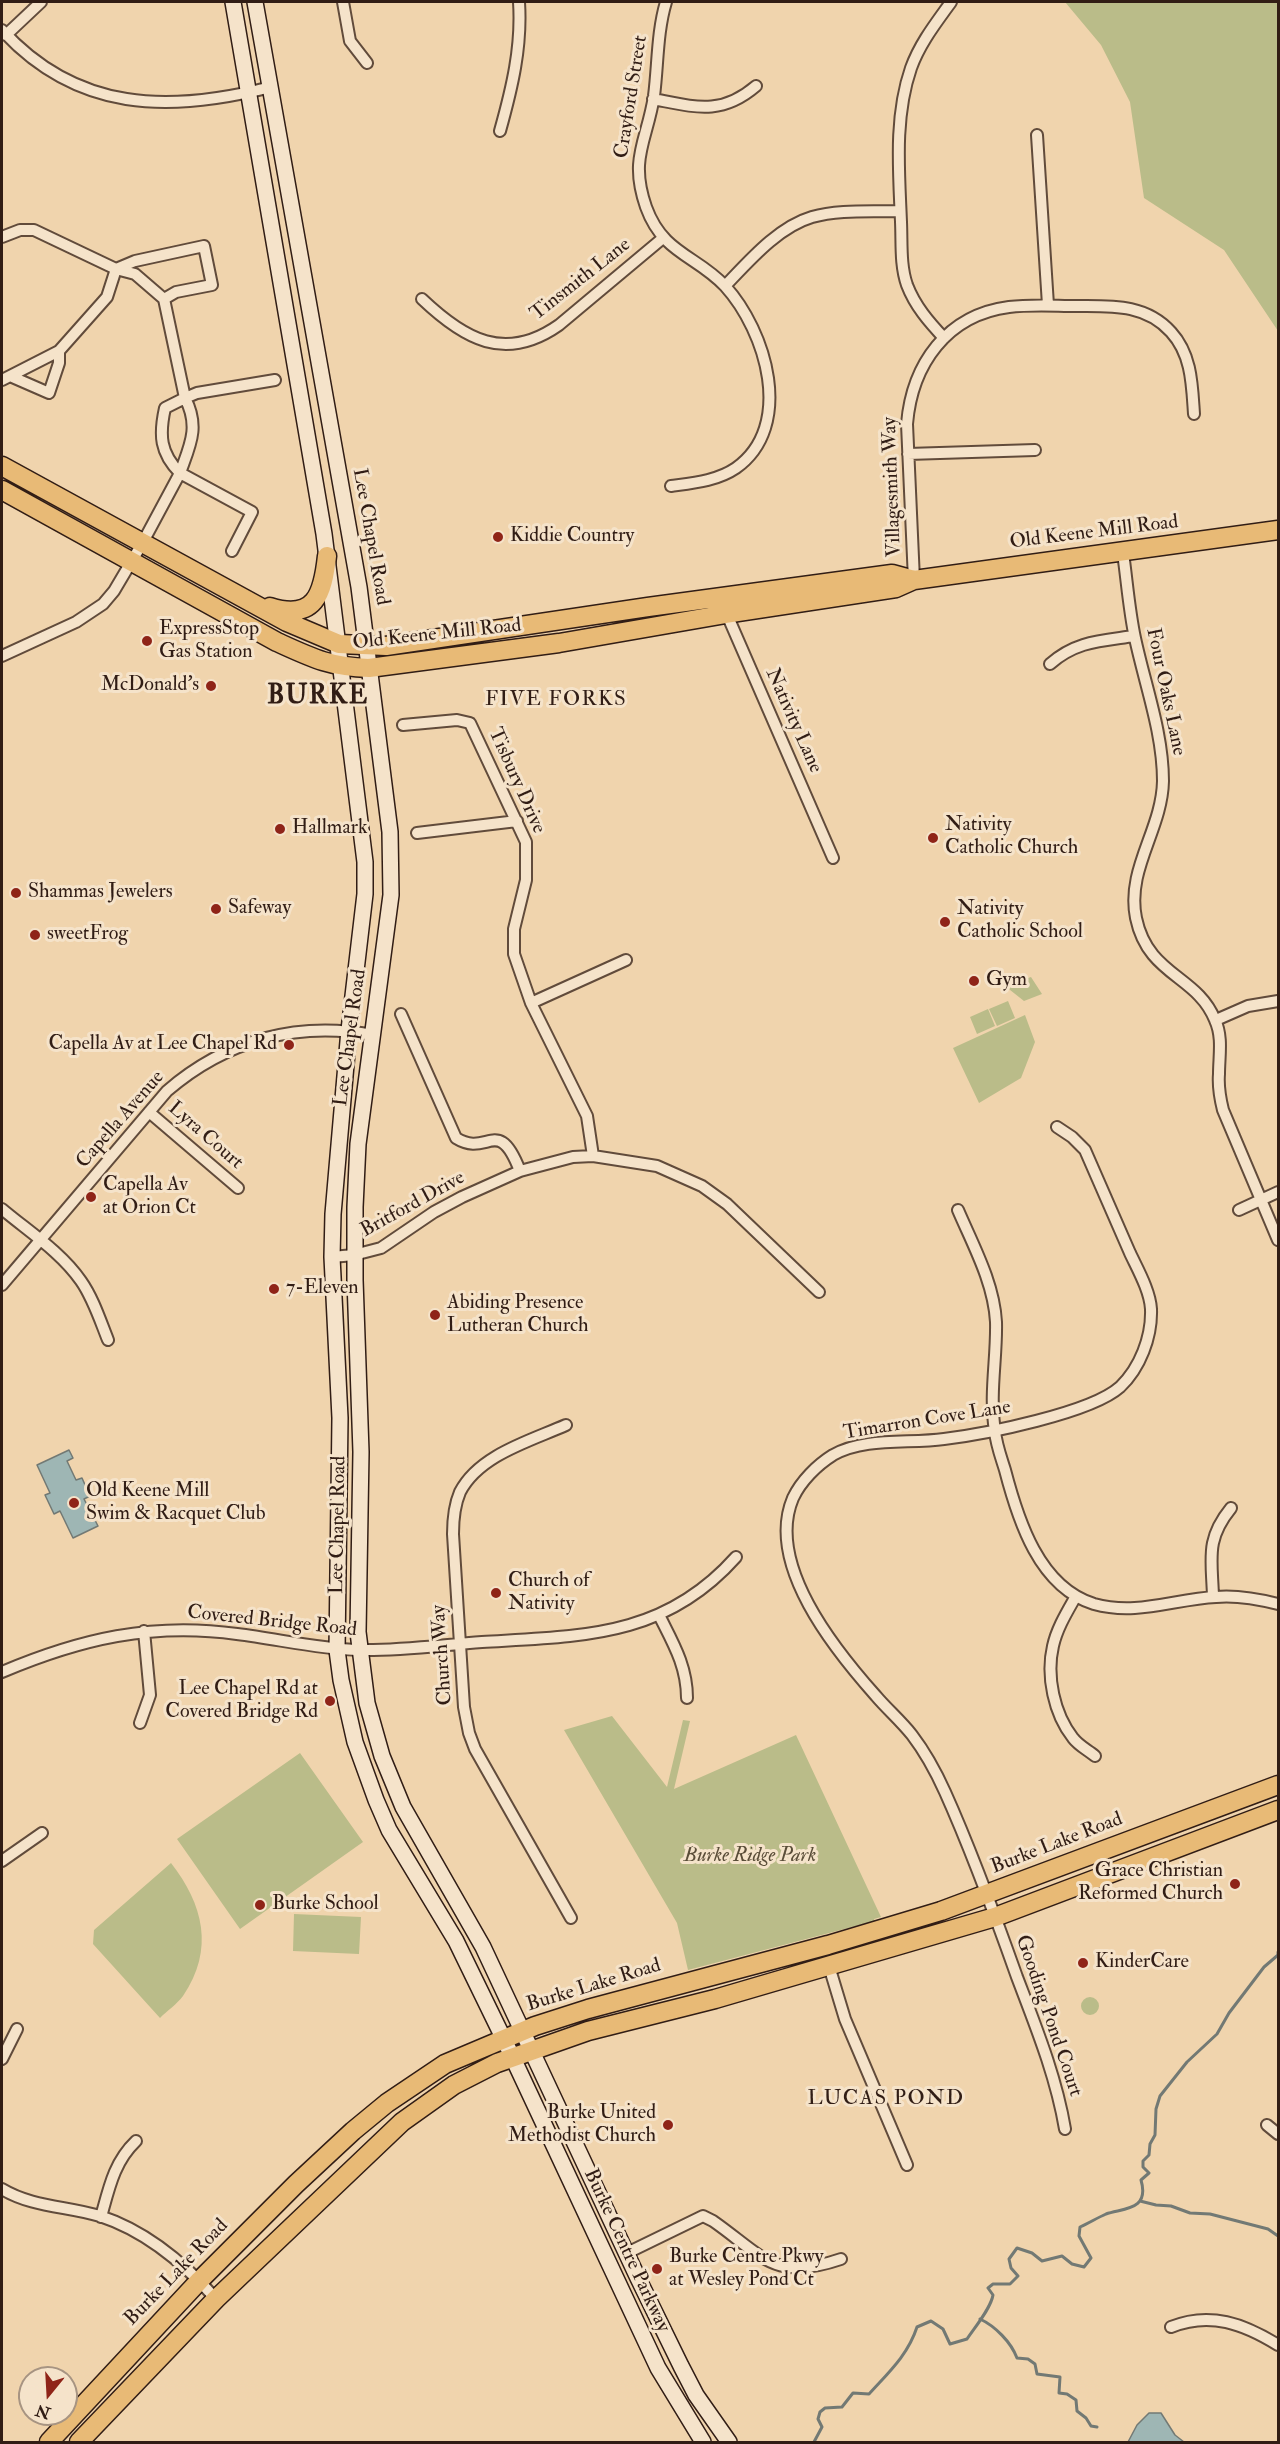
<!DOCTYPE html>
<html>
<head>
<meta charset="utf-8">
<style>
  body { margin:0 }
  #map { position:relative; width:1280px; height:2444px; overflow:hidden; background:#f0d4ad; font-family:"IM FELL Double Pica",serif }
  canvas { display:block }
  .frame { position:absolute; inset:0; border:3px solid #311d15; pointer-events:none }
  .north { position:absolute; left:18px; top:2366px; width:60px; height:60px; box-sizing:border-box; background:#f5e3ca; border:2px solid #a79482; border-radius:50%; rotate:198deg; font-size:16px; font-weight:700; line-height:24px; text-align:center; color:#311d15 }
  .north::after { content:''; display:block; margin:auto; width:21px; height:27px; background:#8f2418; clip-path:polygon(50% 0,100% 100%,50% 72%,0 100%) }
</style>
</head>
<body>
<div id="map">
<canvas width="1280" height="2444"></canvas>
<div class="frame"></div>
<div class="north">N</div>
</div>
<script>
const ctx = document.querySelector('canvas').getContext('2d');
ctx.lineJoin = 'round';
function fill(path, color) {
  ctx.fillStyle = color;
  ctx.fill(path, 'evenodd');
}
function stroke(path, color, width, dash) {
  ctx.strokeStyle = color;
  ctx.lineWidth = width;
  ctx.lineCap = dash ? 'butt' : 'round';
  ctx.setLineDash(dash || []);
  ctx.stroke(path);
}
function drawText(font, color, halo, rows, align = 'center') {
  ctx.font = font + ' "IM FELL Double Pica",serif';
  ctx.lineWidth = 6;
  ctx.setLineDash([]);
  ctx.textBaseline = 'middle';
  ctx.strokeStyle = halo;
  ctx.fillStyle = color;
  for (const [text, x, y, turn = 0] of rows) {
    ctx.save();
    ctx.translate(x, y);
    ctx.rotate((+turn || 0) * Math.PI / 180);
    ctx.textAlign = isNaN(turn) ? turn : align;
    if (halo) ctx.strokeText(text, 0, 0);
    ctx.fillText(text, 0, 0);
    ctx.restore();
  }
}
const green = new Path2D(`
  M1065 2H1278V331L1224 250 1144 198 1130 102 1101 45Z
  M1031 977 1042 994 1024 1001 1005 986Z
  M1008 1001 1015 1018 997 1026 989 1009Z
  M988 1009 995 1026 977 1034 970 1017Z
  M1025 1015 1035 1042 1021 1078 979 1103 953 1048Z
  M612 1716 667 1787 683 1720 690 1721 674 1789 796 1735 881 1917 874 1919 875 1921 688 1970 677 1923 564 1730Z
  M300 1753 363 1842 240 1929 177 1839Z
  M171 1863C203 1904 215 1949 183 1996 177 2004 167 2011 160 2018L93 1944 94 1930Z
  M294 1914 361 1917 359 1954 293 1951Z
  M1081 2006a9 9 0 1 1 18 0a9 9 0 1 1-18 0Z`);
const water = new Path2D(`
  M69 1450 73 1458 67 1461 76 1480 82 1478 90 1496 84 1499 98 1526 73 1538 60 1511 54 1514 45 1495 50 1493 37 1465Z
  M1149 2413H1161L1175 2435 1184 2442H1128L1137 2425Z`);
const stream = new Path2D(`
  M1140 2201 1156 2205 1171 2206 1190 2213 1210 2214 1268 2229 1278 2236
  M980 2319C995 2326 1011 2342 1017 2358L1028 2359 1035 2364 1037 2374 1060 2377 1059 2393 1067 2394 1076 2400 1077 2411 1086 2418 1091 2426 1097 2427
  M814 2442 822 2427 818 2419 820 2412 825 2408 842 2407 853 2393 869 2394C888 2373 908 2355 917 2327L931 2321 943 2329 950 2344 967 2339C975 2327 991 2308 993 2295L988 2288 993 2284H1010L1018 2276 1011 2268 1009 2259 1017 2248 1032 2253 1042 2261 1062 2256 1072 2264 1084 2267 1091 2258 1079 2236 1080 2227C1089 2223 1097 2218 1106 2214 1123 2208 1150 2211 1141 2180L1149 2173 1143 2167V2161L1149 2155 1150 2144 1155 2135 1156 2109 1160 2096 1187 2062 1217 2034 1229 2013 1264 1967 1278 1955V1952`);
const minor = new Path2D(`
  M343 2 350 41 367 63
  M666 2C657 32 658 65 654 96 647 141 629 158 646 207 663 254 696 255 725 286 766 331 795 426 736 468 717 481 693 483 671 486
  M2 30C77 112 169 113 271 87
  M6 35 41 2
  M653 99C695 107 721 116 756 86
  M500 131C512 88 522 47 519 2
  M1037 135 1048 305
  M2 237 20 230H34L116 269 135 274 164 299 185 398 165 408C159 435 160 453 180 473L143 542 114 591 103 604 76 622 2 656
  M725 286C749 261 778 227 812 217 839 209 872 212 900 211
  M422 299C464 339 505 363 559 325L663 238
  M944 338C929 322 915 306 907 285 900 265 902 243 901 222 899 171 894 117 911 68 920 43 936 23 951 2
  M10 376 49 393 59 363V351L107 297 116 269 135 261 204 246 212 285 176 292 164 299
  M2 380 59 351
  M908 454 1035 450
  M232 551 252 512 180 473C190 445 200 427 185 398L197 393 275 380
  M1123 553C1127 581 1129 610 1135 638 1145 685 1163 733 1163 781 1162 830 1126 869 1136 918 1148 976 1197 975 1215 1020 1223 1037 1219 1056 1219 1074 1218 1086 1220 1098 1223 1110L1278 1240
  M914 580 907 424C912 364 947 315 1009 307 1032 304 1055 306 1078 306 1112 306 1146 304 1171 332 1192 355 1192 385 1194 414
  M725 610 833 858
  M1050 664C1076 641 1101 641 1134 636
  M403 725 457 720 470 723 526 842V880L514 929V954L531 1003 587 1116 593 1156
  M417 833 517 821
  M531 1003 626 960
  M401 1014 456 1138C488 1158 498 1114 520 1171
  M1216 1020 1248 1006 1278 1001
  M149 1112 238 1188
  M1057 1127 1072 1137 1085 1150C1100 1185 1115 1219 1130 1253 1138 1270 1150 1291 1151 1309 1152 1337 1140 1368 1120 1387 1091 1413 985 1434 944 1439 908 1444 865 1437 833 1455 817 1465 801 1481 793 1498 765 1564 835 1650 876 1696 887 1709 901 1721 912 1735 925 1752 936 1772 945 1792 972 1852 995 1915 1017 1977 1036 2027 1056 2076 1065 2129
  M2 1209C28 1231 61 1252 81 1281 93 1298 100 1320 108 1340
  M958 1210C973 1245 994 1283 996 1322 997 1358 989 1394 995 1431 996 1444 1001 1457 1005 1470 1018 1520 1039 1587 1094 1604 1137 1616 1174 1599 1216 1597 1237 1595 1258 1599 1278 1604
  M1239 1210 1278 1192
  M332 1257 354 1255 381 1248 434 1212 462 1197 520 1171 573 1157 593 1156 657 1166 702 1186 727 1204 819 1292
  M2 1285 167 1091C226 1040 297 1021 373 1035
  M566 1425C530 1441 479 1455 460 1492 454 1506 453 1520 453 1534L464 1707 469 1733 475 1749 571 1918
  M1076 1596C1067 1612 1057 1628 1053 1646 1046 1676 1054 1714 1073 1738 1079 1746 1088 1750 1095 1756
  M1213 1597C1212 1559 1205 1540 1231 1508
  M659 1615C673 1643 687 1666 687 1698
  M2 1672C80 1639 152 1622 237 1634 278 1639 318 1649 359 1650 400 1651 441 1645 482 1642 582 1636 664 1638 736 1557
  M140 1723 150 1695 144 1631
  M2 1861 42 1833
  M829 1966 845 2019 907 2165
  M2 2059 17 2029
  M1267 2125 1278 2134
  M2 2189C32 2207 66 2206 100 2216 146 2231 185 2264 216 2299
  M101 2217C109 2188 114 2162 136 2141
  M627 2253 703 2216 713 2221C763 2256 774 2282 841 2259
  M1171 2327C1210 2311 1244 2324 1278 2345`);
const secondary = new Path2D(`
  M233 2 324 534 365 862V894L349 1030 333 1214 332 1257 340 1418 337 1650 341 1680 355 1742 376 1800 389 1830 456 1941 512 2056 658 2368 703 2442
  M255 2 359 587 390 832 391 895 358 1144 355 1207V1280L361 1452 358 1632 367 1703 382 1756 403 1807 483 1947 638 2278 681 2366 696 2395 729 2442`);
const primary = new Path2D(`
  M2 466 287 622 339 644 386 646 648 607 892 574 914 580
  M2 490 277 642C312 658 330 667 369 668L559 643 726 614 896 588 914 580 1278 530
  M270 607C315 621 323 594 327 556
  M49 2442 200 2280 296 2184 353 2131 387 2103 445 2064 535 2026 588 2009 828 1945 941 1911 1278 1785
  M79 2442 216 2299 402 2122 454 2085 497 2063 588 2031 715 1999 995 1917 1278 1810`);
const markers = [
  [498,537,6,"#8f2418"],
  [147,641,6,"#8f2418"],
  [211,686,6,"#8f2418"],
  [280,829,6,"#8f2418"],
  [933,838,6,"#8f2418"],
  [16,893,6,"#8f2418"],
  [216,909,6,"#8f2418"],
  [945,922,6,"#8f2418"],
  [35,935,6,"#8f2418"],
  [974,981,6,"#8f2418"],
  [289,1045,6,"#8f2418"],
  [91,1197,6,"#8f2418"],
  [274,1289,6,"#8f2418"],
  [435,1315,6,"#8f2418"],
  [74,1503,6,"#8f2418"],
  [496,1593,6,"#8f2418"],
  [330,1701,6,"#8f2418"],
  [1235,1884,6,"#8f2418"],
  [260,1905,6,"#8f2418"],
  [1083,1963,6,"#8f2418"],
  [668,2125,6,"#8f2418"],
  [657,2269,6,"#8f2418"]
];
const streetNames = [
  ["Crayford Street",632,97,-81],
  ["Tinsmith Lane",581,280,-38],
  ["Villagesmith Way",893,487,-92],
  ["Old Keene Mill Road",1094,533,-7],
  ["Lee Chapel Road",370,537,80],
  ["Old Keene Mill Road",437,635,-6],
  ["Four Oaks Lane",1165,692,78],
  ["Nativity Lane",793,721,66],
  ["Tisbury Drive",516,781,66],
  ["Lee Chapel Road",351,1038,-82],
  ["Capella Avenue",121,1120,-49],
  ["Lyra Court",205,1136,41],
  ["Britford Drive",413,1205,-29],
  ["Timarron Cove Lane",927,1421,-9],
  ["Lee Chapel Road",339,1525,-89],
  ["Covered Bridge Road",272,1622,6],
  ["Church Way",443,1655,-94],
  ["Burke Lake Road",1057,1844,-21],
  ["Burke Lake Road",594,1986,-17],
  ["Gooding Pond Court",1048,2016,71],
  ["Burke Centre Parkway",626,2251,65],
  ["Burke Lake Road",177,2273,-46]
];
const poiNames = [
  ["Kiddie Country",510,537],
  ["ExpressStop",159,630],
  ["Gas Station",159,653],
  ["McDonald's",199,686,"right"],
  ["Nativity",945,826],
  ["Catholic Church",945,849],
  ["Hallmark",292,829],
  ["Shammas Jewelers",28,893],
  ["Safeway",228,909],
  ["Nativity",957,910],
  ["Catholic School",957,933],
  ["sweetFrog",47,935],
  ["Gym",986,981],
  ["Capella Av at Lee Chapel Rd",277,1045,"right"],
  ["Capella Av",103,1186],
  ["at Orion Ct",103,1209],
  ["7-Eleven",286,1289],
  ["Abiding Presence",447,1304],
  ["Lutheran Church",447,1327],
  ["Old Keene Mill",86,1492],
  ["Swim & Racquet Club",86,1515],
  ["Church of",508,1582],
  ["Nativity",508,1605],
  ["Lee Chapel Rd at",318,1690,"right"],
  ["Covered Bridge Rd",318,1713,"right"],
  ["Grace Christian",1223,1872,"right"],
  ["Reformed Church",1223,1895,"right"],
  ["Burke School",272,1905],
  ["KinderCare",1095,1963],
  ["Burke United",656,2114,"right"],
  ["Methodist Church",656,2137,"right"],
  ["Burke Centre Pkwy",669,2258],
  ["at Wesley Pond Ct",669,2281]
];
const parkNames = [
  ["Burke Ridge Park",750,1857]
];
const neighbourhoodNames = [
  ["FIVE FORKS",556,700],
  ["LUCAS POND",886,2099]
];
const districtNames = [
  ["BURKE",318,697]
];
fill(green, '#babc89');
fill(water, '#9eb6b4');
stroke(water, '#727974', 1.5);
stroke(stream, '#727974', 3);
stroke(minor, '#614b3b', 14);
stroke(secondary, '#311d15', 18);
stroke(primary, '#311d15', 21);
stroke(minor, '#f5e3ca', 10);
stroke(secondary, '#f5e3ca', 15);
stroke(primary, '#e8ba76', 18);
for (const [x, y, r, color] of markers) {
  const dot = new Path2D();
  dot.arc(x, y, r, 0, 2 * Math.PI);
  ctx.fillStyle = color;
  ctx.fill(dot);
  stroke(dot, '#f5e3ca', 2);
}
drawText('20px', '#311d15', '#f5e3ca', streetNames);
drawText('20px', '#311d15', '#f5e3ca', poiNames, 'left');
drawText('italic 20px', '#5a4d38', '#f5e3ca', parkNames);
ctx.letterSpacing = '1.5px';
drawText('21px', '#311d15', '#f5e3ca', neighbourhoodNames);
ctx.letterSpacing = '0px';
ctx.letterSpacing = '1.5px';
drawText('bold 26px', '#311d15', '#f5e3ca', districtNames);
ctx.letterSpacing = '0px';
</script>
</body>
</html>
